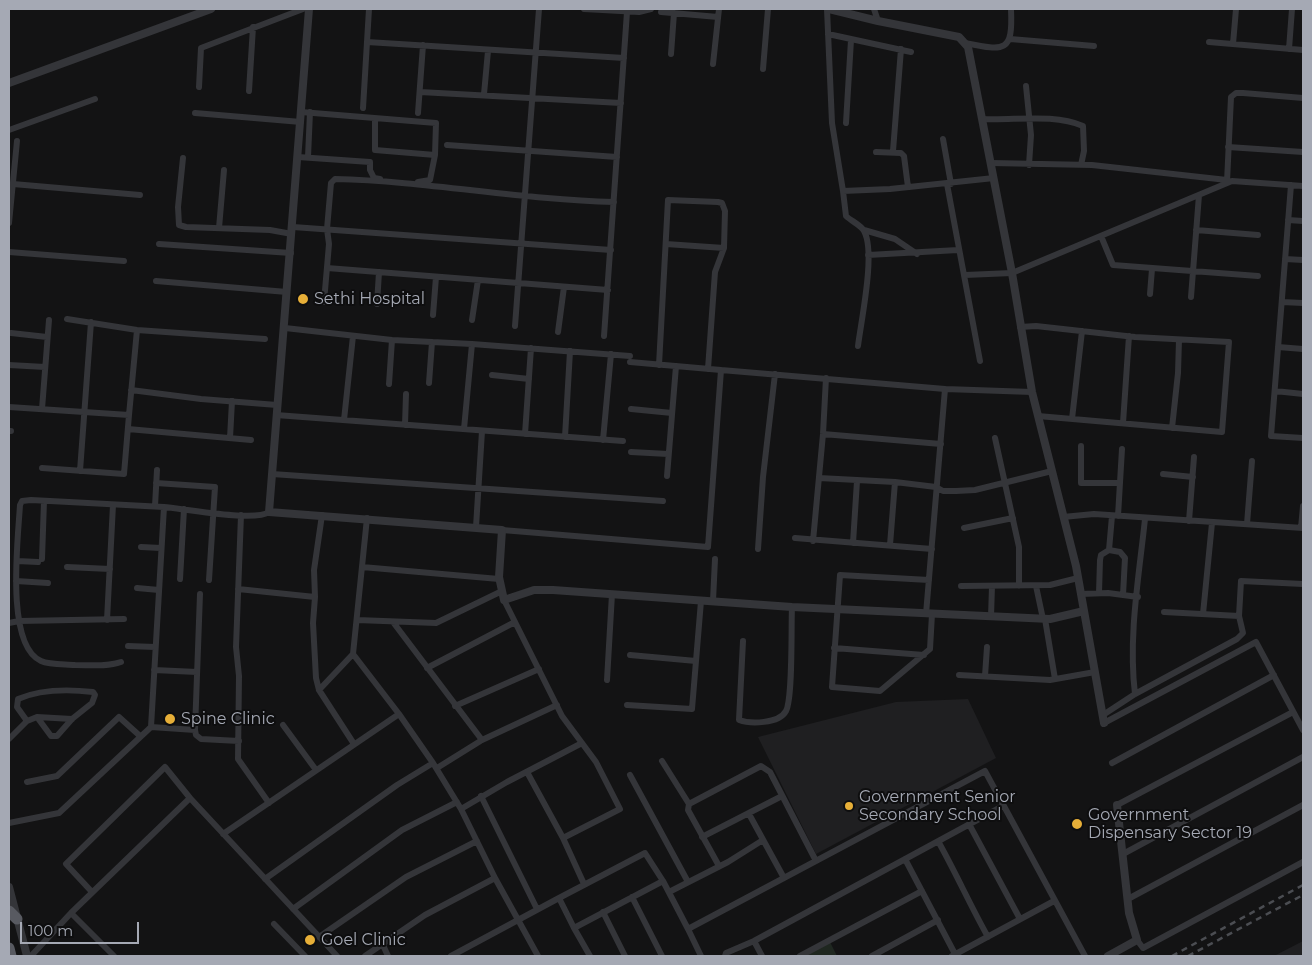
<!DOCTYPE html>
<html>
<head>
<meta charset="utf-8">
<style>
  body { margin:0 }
  #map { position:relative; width:1312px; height:965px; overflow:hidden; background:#131314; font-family:Montserrat,sans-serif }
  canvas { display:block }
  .frame { position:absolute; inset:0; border:10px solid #a5a9b4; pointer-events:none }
  .scale { position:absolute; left:20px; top:922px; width:119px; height:22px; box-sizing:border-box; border:2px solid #a5a9b4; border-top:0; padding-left:6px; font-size:15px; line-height:18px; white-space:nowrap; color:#a5a9b4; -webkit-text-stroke:4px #0e0e0f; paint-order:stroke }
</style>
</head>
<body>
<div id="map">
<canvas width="1312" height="965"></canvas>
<div class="frame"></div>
<div class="scale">100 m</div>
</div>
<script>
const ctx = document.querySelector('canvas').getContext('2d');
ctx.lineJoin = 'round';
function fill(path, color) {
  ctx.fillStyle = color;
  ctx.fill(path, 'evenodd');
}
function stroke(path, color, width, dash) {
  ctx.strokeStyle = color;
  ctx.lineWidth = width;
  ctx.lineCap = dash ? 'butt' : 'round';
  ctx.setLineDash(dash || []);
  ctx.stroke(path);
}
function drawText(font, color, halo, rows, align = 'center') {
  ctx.font = font + ' Montserrat,sans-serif';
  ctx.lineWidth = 4;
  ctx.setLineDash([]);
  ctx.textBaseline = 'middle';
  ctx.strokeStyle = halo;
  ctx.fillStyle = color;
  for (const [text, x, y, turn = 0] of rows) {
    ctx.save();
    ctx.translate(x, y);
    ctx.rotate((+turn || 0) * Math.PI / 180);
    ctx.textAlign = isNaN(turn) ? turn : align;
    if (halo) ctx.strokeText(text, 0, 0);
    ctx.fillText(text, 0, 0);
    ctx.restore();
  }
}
const built = new Path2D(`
  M968 699 996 758 816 854 758 737 896 702Z
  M1303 941V956H1274Z`);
const green = new Path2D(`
  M830 942 837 956H805Z`);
const minor = new Path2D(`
  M584 9 639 12 651 9
  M827 9 832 123 843 191 890 189 994 178
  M874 9 878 21
  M661 12 718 17
  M828 34 911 52
  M1010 39 1094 46
  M367 42 624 58
  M1209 42 1303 50
  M965 43C1005 51 1013 53 1011 9
  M1233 44 1236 9
  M1289 49 1292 9
  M671 54 674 13
  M713 64 719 9
  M763 69 768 9
  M1026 86 1031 135 1029 165
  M199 87 201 48 303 9
  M249 91 253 27
  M420 92 621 103
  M484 94 488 51
  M363 108 369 9
  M301 112 436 123 435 155 430 180 418 182
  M195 113 301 122
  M418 113 423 45
  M375 119V150L435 155
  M982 119C1013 121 1053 113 1083 126L1084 151 1081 165
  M846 123 851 40
  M9 130 95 99
  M943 139 951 184
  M447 145 617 157
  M1228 147 1303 152
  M893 151 901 49
  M876 152 901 153 904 156 908 187
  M298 157 370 162V170L374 178 380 179
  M308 157 310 112
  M183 158 178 207 179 225 186 227 270 230 292 234
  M991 163 1092 165 1227 180
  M1227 182 1231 97 1236 93H1243L1303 98
  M13 184 140 195
  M947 184 980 361
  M1291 185 1271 436 1303 438
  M843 191 846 216C851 221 861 225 864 231 876 252 861 321 858 346
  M1288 220 1303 221
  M9 223 17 141
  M293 227 611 250
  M219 228 224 170
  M864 230 895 239 917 254
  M1196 230 1258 235
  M1101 236 1113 265 1258 276
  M159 244 291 253
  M666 244 724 248
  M9 252 124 261
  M868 255 958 250
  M1285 259 1303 260
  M327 268 608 290
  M965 275 1012 273 1232 181 1303 186
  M156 281 287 292
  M1150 294 1152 269
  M1191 297 1199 195
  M324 302 329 244 327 229 331 183 335 179C428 181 521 200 614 202
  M1282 302 1303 303
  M377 304 379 272
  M433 315 436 277
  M67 319 137 330 265 339
  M472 320 478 280
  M515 326 539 9
  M1020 327 1036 326 1135 337 1229 342 1222 432 1038 416
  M285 328 392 340 472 344 464 429
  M558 332 564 287
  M11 333 47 337
  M604 336 627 12
  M472 344 630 356
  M1278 347 1303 349
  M9 365 45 367
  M659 365 668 200 718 202 722 203 725 211 724 248 715 272 708 369
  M721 370 945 389 1032 392
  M492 375 529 379
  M429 383 432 342
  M389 384 392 340
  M131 390 201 399 277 405
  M1275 391 1303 394
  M9 407 129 415 137 330
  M42 409 49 320
  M631 409 672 413
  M276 415 623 441
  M1072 419 1082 331
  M344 420 353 336
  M1123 423 1129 336
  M405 425 406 394
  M1172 428 1178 373 1179 340
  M128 429 251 440
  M9 431H11
  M525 434 531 348
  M823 434 941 444
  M565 437 570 351
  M230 438 232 401
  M995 438 1019 547V586
  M603 440 611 354
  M1081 446V483H1120
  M631 452 668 454
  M42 468 124 474 129 415
  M80 471 91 322
  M272 474 663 501
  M1163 474 1193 477
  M667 476 676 366
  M819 478 895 482 936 487 943 491H956L975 490 1052 471
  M156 483 215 487 209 580
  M155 506 157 470
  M241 515 236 647 239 676 238 759 269 803
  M322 515 314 570 315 597 313 623 316 678 319 690 354 744
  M1118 516 1122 449
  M1063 517 1094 514 1303 528
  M367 518 353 654 399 714
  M1189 521 1194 457
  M1247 524 1252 461
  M476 527 482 431
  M964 528 1013 518
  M1301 528 1303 506
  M502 530 708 547 721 370 630 362
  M795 538 932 549
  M813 541 823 434 826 378
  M853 543 857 481
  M890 545 895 482
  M141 547 161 548
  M758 549 763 477 775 374
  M1109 550 1112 516
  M42 559 44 501
  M17 561 38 562
  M67 567 110 569
  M362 567 499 579
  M180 579 184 509
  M929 580 840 575 832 687 880 691 930 649 932 614
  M16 581 48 583
  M961 586 1050 585 1078 578
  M1036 586 1043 619
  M137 588 159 590
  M238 589 315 597
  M1099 593 1100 560 1101 555 1109 550 1120 552 1125 558 1123 595
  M200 594 195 730 151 727 164 507C185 509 255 522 269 512
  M1081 594 1108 593 1138 597
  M504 600 562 716 596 762 620 809 563 838
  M713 601 715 559
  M1164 612 1239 616
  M926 614 945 389
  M1203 614 1212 523
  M991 617 992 586
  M1045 619 1055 679
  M107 620 113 505
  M357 620 436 623 502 591
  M393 622 482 740
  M9 623 19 621 124 619
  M743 641 739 720C750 724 779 724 786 711 793 698 791 626 792 607
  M128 646 155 647
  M834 648 924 655
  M630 655 696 661
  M121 662C107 667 90 665 75 665 65 664 50 665 41 661 5 645 18 539 20 505L22 501 31 500 164 507
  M427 668 515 622
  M154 670 197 672
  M959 675 1050 680 1095 672
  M985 676 987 647
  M607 680 612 594
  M319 690 353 654
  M1135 694C1128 637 1139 576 1145 519
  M627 705 692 709 701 601
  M455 706 539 669
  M1103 715 1135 694 1237 639 1243 633 1239 616 1241 581 1303 584
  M37 717 72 719
  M1104 723 1256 642 1303 730
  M283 725 316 770
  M195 730 196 735 201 739 239 741
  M9 739 27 721 37 717 51 736H57L72 719 92 703 95 695 93 692C67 689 41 689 18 699L17 707 27 721
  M662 761 689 804 688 810 719 866
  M1112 763 1274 675
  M437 768 482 740 557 705
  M527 772 563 838 584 884
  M630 775 688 882
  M27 782 57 776 119 717 140 736
  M481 796 537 909
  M689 804 761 766 770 772 816 861
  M1117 805 1293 712
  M461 809 507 782 582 743
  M749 814 784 878
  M9 823 59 813 151 727
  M969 824 1020 919
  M223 834 399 714 433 763
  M702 837 782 796
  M938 841C956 873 970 905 988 937
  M1123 854 1303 757
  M905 859 955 954
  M265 879 397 785 433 763 461 809 495 878
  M92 892 66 864 165 767 190 798
  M669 892 728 862 763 840
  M632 897 662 956
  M559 898 645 853 663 881
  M1128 899 1303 805
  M293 909 402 830 457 802
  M603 912 625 956
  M71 913 114 956
  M274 924 305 956
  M574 928 590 956
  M688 929 701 956
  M319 937 406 877 477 841
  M1137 940 1143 948 1303 862
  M754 941 762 956
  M382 943 388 956
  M31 956 71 913 190 798 337 956
  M365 956 425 915 495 878 538 956
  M451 956 559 898 574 928 663 881 688 929 985 771 1085 956
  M725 956 726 953 754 941 1003 806
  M800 956 922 891
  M872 956 938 920
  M952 956 1054 901`);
const tertiary = new Path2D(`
  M309 9 269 512 502 530 499 577 504 600 534 590H553L792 607 1050 619 1084 611
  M829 9 878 21 959 37 968 47 1012 273 1032 392 1076 566 1104 723
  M9 83 211 9
  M9 887 27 956
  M1108 956 1137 940 1129 913 1117 805`);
const trunk = new Path2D(`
  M9 911 17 919
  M9 948 11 956`);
const rail = new Path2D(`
  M1172 956 1303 885
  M1188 956 1303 895`);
const markers = [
  [303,299,6,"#e7af38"],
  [170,719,6,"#e7af38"],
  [849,806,5,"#e7af38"],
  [1077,824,6,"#e7af38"],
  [310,940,6,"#e7af38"]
];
const poiNames = [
  ["Sethi Hospital",314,299],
  ["Spine Clinic",181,719],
  ["Government Senior",859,797],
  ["Secondary School",859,815],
  ["Government",1088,815],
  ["Dispensary Sector 19",1088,833],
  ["Goel Clinic",321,940]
];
fill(built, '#1f1f21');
fill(green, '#1f2720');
stroke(minor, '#343539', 6);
stroke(tertiary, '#343539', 8);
stroke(trunk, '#585a61', 11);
stroke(rail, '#4b4d52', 2.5, [6, 5]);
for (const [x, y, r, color] of markers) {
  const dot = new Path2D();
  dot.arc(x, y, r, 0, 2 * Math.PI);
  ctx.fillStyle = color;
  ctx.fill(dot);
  stroke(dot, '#0e0e0f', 2);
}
drawText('16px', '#a5a9b4', '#0e0e0f', poiNames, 'left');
</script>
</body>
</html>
